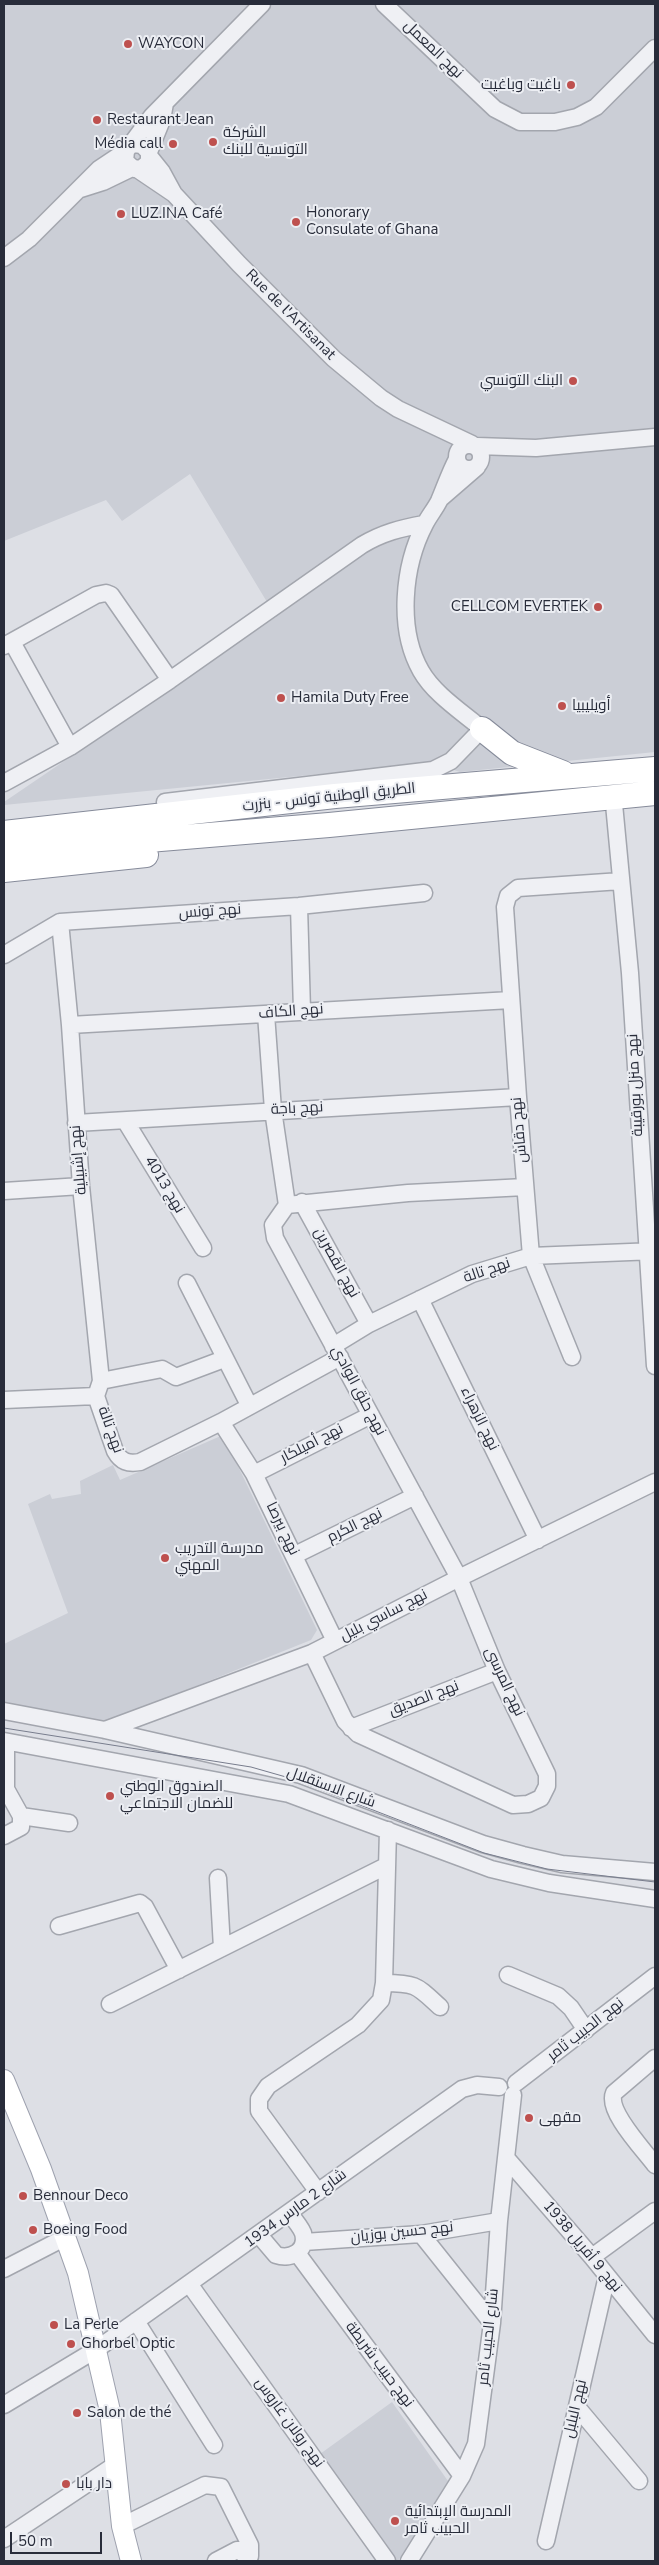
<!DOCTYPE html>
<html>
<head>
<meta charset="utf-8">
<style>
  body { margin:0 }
  #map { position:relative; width:659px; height:2565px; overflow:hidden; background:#dddfe5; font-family:"Nunito Sans",sans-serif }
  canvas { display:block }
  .frame { position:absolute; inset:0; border:5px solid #282c3a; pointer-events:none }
  .scale { position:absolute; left:10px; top:2532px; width:92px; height:22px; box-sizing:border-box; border:2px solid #282c3a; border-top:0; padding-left:6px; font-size:15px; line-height:18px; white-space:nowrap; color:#282c3a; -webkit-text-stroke:4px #eceef3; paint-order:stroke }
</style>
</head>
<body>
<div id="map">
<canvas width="659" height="2565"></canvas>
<div class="frame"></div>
<div class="scale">50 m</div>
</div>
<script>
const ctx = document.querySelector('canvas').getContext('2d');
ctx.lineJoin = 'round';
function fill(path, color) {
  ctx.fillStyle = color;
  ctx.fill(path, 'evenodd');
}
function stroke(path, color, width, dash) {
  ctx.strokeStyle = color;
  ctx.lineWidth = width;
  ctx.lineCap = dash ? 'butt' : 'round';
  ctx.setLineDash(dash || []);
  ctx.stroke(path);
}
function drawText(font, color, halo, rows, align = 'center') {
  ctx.font = font + ' "Nunito Sans",Cairo,sans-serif';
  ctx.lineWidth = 4;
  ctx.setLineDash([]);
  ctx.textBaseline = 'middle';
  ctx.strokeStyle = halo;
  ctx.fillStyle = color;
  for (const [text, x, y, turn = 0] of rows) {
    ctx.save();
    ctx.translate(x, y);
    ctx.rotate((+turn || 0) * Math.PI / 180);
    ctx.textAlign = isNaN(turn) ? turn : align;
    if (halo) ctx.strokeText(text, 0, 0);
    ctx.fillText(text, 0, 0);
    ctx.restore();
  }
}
const built = new Path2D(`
  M4 4H655V752L460 772 432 763 4 805V802L276 617 190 474 122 521 106 500 4 541Z
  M223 1435 317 1630 311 1640 104 1723 4 1702V1644L68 1613 28 1504 50 1494 52 1499 81 1494 80 1481 113 1465 120 1480Z
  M392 2402 448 2481 398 2561H394L320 2454Z`);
const minor = new Path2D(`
  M384 4 495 109 520 122H555L577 117 596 107 655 48
  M133 144 142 145 149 152V162L142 168 134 169 125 161 126 151 129 147 152 116 262 4
  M149 152 162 120 165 103
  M150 157 162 172 174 194 239 264 334 359 381 398 398 409 472 444
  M137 169 174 194
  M81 189 103 182 132 168
  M4 258 29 239 99 169 126 151
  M457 457a12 12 0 1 1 24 0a12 12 0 1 1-24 0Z
  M477 446 536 448 655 437
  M440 499 477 467
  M12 642 70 747
  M4 646 96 595 106 593 111 595 170 680
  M4 783 70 747 170 680 362 545C382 533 401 528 424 524
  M165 802 433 770 451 761 482 729C462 712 434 694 421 671 397 629 403 566 425 524 429 516 435 509 439 501 445 487 450 472 457 459
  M614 804 630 973 655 1366
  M299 906 302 1011
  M60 922 70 1025 81 1186 101 1381 96 1396
  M4 955 60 922 299 906 424 893
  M266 1014 273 1110 287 1205
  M70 1025 511 1000
  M126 1122 203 1248
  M76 1123 518 1097
  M4 1191 81 1186
  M302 1202 369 1324
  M287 1205 273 1225 275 1238 459 1578 497 1671 547 1774V1786L541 1798 528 1804 513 1805 358 1734 345 1721 312 1653
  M287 1205 408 1193 525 1187
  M187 1283 249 1405
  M420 1299 538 1540
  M333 1346 369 1324 472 1274 531 1256 655 1251
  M572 1357 531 1256 518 1097 505 907 508 896 518 888 621 881
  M101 1381 162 1369 176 1377 224 1359
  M96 1396 115 1451C121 1462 128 1464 140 1462L221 1422 340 1357
  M4 1400 96 1396
  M221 1422 254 1474 335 1641
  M254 1474 371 1415
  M295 1555 415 1496
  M4 1711 105 1730 301 1775 483 1844 523 1855 562 1864 655 1872
  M351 1728 497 1671
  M105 1730 312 1653 459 1578 655 1482
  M4 1741 289 1794 491 1869 549 1883 655 1899
  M21 1816 69 1823
  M4 1836 21 1827V1816L6 1789V1742
  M218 1878 222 1948
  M59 1926 140 1903 145 1907 179 1970
  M508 1975 558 1996 571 2008 586 2030
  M384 1983C417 1983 417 1986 440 2007
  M110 2004 386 1866
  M655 2058 614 2093C606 2111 644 2150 655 2165
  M516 2083 655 1976
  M508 2160 592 2257 655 2335
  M318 2192 259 2111V2099L268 2086 358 2025 381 2000 384 1983 388 1830
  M421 2234 492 2323
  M259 2235 276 2255C291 2260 308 2251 303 2233 300 2226 294 2219 289 2213
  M304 2242 421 2234 499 2221
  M297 2253 462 2476
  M592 2257 655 2211
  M4 2269 66 2237
  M190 2285 387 2561
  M136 2321 214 2445
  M4 2405 97 2349 462 2089 477 2085 499 2087
  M577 2407 639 2481
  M122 2526 205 2485 221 2487 250 2545V2556L246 2558
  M4 2539 115 2465
  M546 2541 607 2276
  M216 2561 237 2550H241L248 2561
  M409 2561 462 2476 476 2444 492 2323 499 2221 513 2095`);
const major = new Path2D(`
  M4 2080 41 2169 78 2273 110 2411 122 2526 131 2561`);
const highway = new Path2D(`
  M482 729 512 753 563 773
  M4 833 335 796 655 769
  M4 852 329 825 655 793
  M4 870 146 855`);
const tram = new Path2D(`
  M4 1728 251 1767 293 1779 484 1853 547 1869 655 1882`);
const markers = [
  [128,44,5,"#be504e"],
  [571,85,5,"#be504e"],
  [97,120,5,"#be504e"],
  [213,142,5,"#be504e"],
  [173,144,5,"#be504e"],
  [121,214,5,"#be504e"],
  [296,222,5,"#be504e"],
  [573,381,5,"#be504e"],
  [598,607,5,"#be504e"],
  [281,698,5,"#be504e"],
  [562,706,5,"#be504e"],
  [165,1558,5,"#be504e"],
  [110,1796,5,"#be504e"],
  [529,2118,5,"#be504e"],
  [23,2196,5,"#be504e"],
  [33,2230,5,"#be504e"],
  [54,2325,5,"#be504e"],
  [71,2344,5,"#be504e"],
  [77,2413,5,"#be504e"],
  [66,2484,5,"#be504e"],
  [395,2521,5,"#be504e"]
];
const poiNames = [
  ["WAYCON",138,44],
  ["باغيت وباغيت",561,85,"right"],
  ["Restaurant Jean",107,120],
  ["الشركة",223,133],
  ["التونسية للبنك",223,150],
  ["Média call",163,144,"right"],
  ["Honorary",306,213],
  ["Consulate of Ghana",306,230],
  ["LUZ.INA Café",131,214],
  ["البنك التونسي",563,381,"right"],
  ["CELLCOM EVERTEK",588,607,"right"],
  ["Hamila Duty Free",291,698],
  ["أويليبيا",572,706],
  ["مدرسة التدريب",175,1549],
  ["المهني",175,1566],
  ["الصندوق الوطني",120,1787],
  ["للضمان الاجتماعي",120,1804],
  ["مقهى",539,2118],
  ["Bennour Deco",33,2196],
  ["Boeing Food",43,2230],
  ["La Perle",64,2325],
  ["Ghorbel Optic",81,2344],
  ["Salon de thé",87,2413],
  ["دار بابا",76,2484],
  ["المدرسة الإبتدائية",405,2512],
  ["الحبيب ثامر",405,2529]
];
const streetNames = [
  ["نهج المعمل",433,50,44],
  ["Rue de l'Artisanat",290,315,45],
  ["الطريق الوطنية تونس - بنزرت",329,798,-6],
  ["نهج تونس",210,912,-4],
  ["نهج الكاف",291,1012,-4],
  ["نهج منزل بورقيبة",636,1085,-93],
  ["نهج باجة",297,1109,-3],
  ["نهج دقاش",520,1130,-95],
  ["نهج إشبيلية",79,1160,-95],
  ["نهج 4013",164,1185,59],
  ["نهج القصرين",336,1263,61],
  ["نهج تالة",487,1271,-19],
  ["نهج حلق الوادي",358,1391,62],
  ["نهج الزهراء",479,1419,64],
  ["نهج تالة",110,1430,70],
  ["نهج أميلكار",312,1444,-27],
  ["نهج الكرم",355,1526,-26],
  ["نهج بيرصا",282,1529,64],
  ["نهج ساسي بليل",384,1616,-27],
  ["نهج المرسى",504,1682,65],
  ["نهج الصديق",424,1699,-21],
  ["شارع الاستقلال",331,1788,20],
  ["نهج الحبيب ثامر",586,2030,-38],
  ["شارع 2 مارس 1934",296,2209,-36],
  ["نهج حسين بوزيان",402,2233,-6],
  ["نهج 9 أفريل 1938",582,2247,50],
  ["شارع الحبيب ثامر",489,2337,-84],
  ["نهج حبيب شريطة",379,2365,53],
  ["نهج البلبل",576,2409,-77],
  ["نهج رولان غاروس",289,2423,54]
];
fill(built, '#cbced6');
stroke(minor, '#a3a6ae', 19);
stroke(major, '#9ea2af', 22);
stroke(highway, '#868b9a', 26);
stroke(minor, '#eff0f4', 16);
stroke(major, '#fff', 20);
stroke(highway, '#fff', 24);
stroke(tram, '#787d8d', 1);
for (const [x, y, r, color] of markers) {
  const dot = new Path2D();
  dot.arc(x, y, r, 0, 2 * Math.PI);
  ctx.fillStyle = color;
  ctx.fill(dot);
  stroke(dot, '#eceef3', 2);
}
drawText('15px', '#282c3a', '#eceef3', poiNames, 'left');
drawText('15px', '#282c3a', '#eceef3', streetNames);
</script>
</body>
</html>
